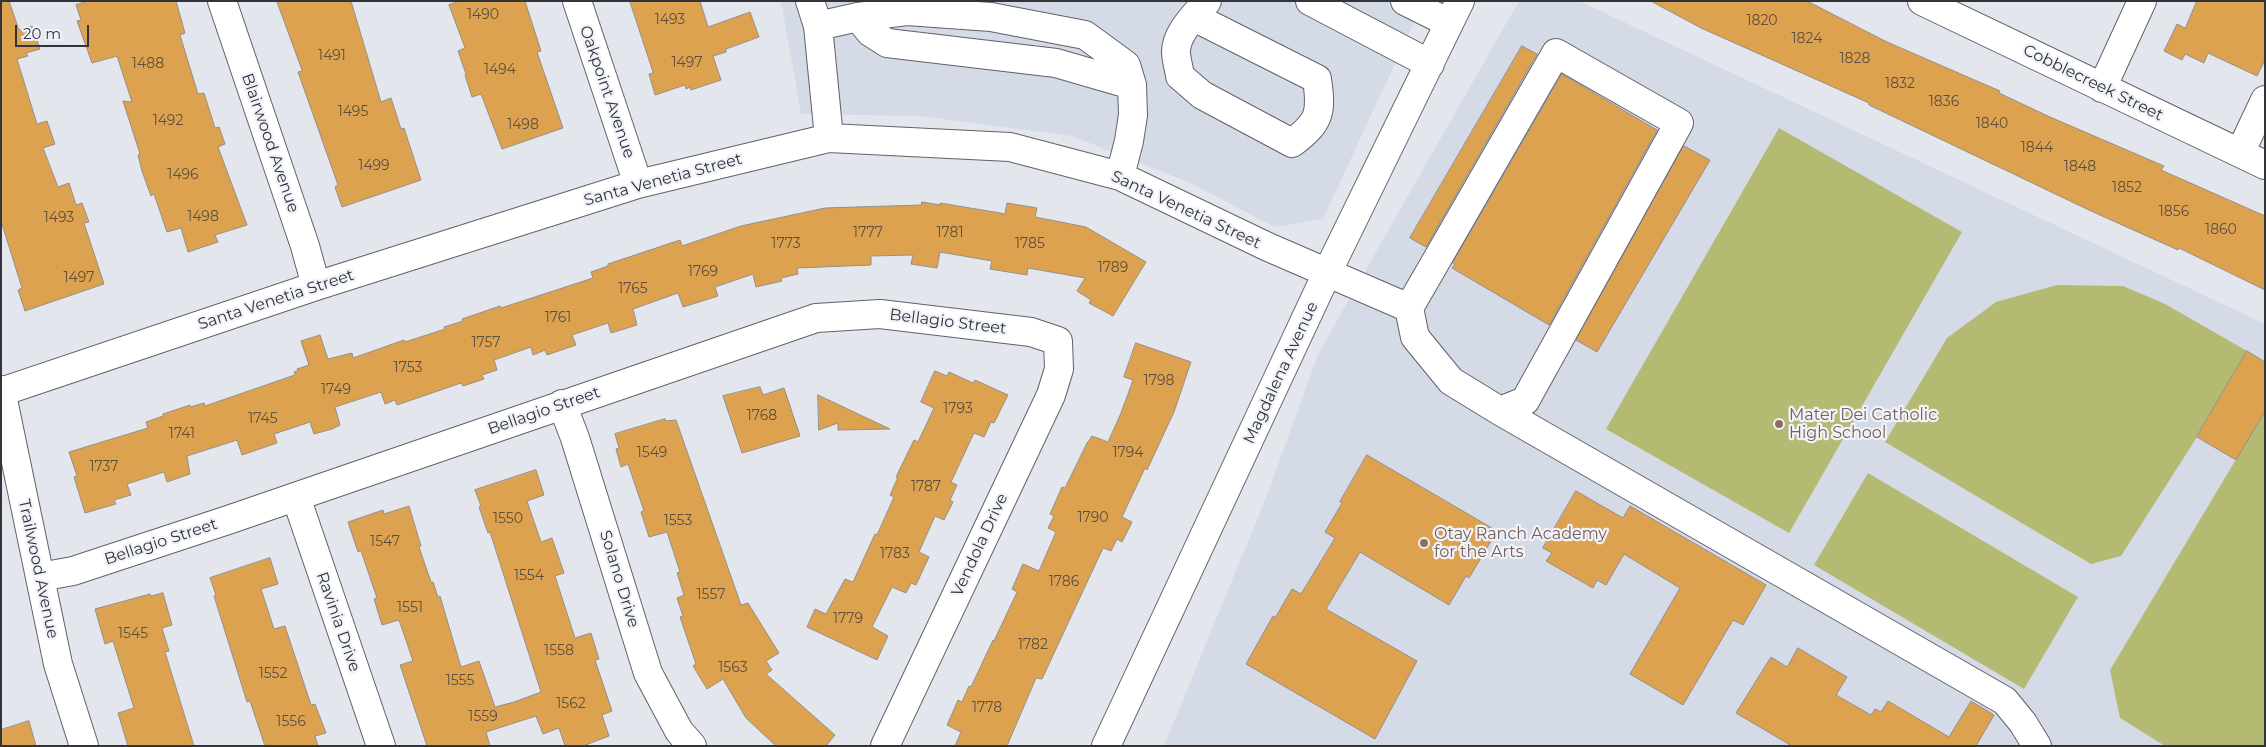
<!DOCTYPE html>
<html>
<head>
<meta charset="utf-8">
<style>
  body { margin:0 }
  #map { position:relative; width:2266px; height:747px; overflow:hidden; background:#e4e6ed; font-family:Montserrat,sans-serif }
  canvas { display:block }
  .frame { position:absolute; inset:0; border:2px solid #333437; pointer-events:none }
  .scale { position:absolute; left:15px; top:25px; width:74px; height:22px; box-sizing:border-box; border:2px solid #333437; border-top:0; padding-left:6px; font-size:15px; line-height:18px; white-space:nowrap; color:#333437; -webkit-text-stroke:4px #f1f3fb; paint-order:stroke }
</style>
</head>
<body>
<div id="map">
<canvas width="2266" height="747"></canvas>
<div class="frame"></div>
<div class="scale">20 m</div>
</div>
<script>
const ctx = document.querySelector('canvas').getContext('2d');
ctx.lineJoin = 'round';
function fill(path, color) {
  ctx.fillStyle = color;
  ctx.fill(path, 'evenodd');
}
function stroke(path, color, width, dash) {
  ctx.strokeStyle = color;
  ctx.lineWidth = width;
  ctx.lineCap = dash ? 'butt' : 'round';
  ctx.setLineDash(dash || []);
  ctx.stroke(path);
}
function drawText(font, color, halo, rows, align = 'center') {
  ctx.font = font + ' Montserrat,sans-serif';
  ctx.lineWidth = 4.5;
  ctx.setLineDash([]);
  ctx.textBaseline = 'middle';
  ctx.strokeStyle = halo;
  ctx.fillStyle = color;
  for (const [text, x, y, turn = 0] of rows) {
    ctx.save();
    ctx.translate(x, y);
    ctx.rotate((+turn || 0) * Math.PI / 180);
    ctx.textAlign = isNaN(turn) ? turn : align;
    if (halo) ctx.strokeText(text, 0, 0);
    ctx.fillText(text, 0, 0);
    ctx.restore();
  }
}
const built = new Path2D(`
  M781 1H1424L1323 219 1275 227 1188 182 1072 136 920 116 801 114Z
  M1519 1H1579L2265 324V746H1164L1267 495 1319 352Z`);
const green = new Path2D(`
  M1779 128 1962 232 1789 533 1606 429Z
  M2057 285 2123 286 2165 304 2247 351 2197 437 2121 556 2091 564 1885 442 1947 338 1996 302Z
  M2265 411V746H2165L2120 718 2110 670Z
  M1868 473 2078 597 2024 689 1814 565Z`);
const building = new Path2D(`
  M1 1H9L19 30 32 26 40 49 26 53 28 56 17 59 37 124 47 121 55 144 43 148 58 187 69 183 76 205 82 203 89 222 84 223 104 284 25 311 18 290 22 288 1 221Z
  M88 1H176L185 33 180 35 198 94 204 93 215 128 219 127 225 144 218 147 247 225 215 235 218 242 188 252 181 228 167 232 154 194 151 196 142 171 138 155 140 154 123 101 132 102 117 56 92 63 77 21 81 20 76 5Z
  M277 1H351L381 102 391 98 401 129 404 128 421 180 342 207 335 187 338 185 298 72 302 71Z
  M460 1H525L541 51 537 52 563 128 502 149 481 94 472 97 465 75 466 74 458 51 465 48 449 5Z
  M630 1H700L708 27 750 12 759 37 726 49V52L713 56 721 80 691 90 690 87 686 89 685 85 655 95 649 74 653 73Z
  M1651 1H1807L1887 42 2000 91 1999 93 2050 117 2164 166 2161 170 2265 216V290L2179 248 2178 250 2091 211 1869 105V103L1701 28Z
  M2197 1H2265V60L2257 76 2208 53 2204 63 2185 54 2182 60 2164 51 2177 24 2185 28Z
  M1522 46 1537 54 1426 247 1410 238Z
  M1562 74 1657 130 1549 325 1452 268 1455 264 1453 263Z
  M1684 146 1710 160 1597 352 1576 340Z
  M922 202 940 205V203L1000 213 1005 214 1007 203 1037 208 1035 217 1086 227 1146 262 1113 316 1089 303 1091 300 1077 291 1085 278 1028 268 1027 275 990 269 992 261 940 252 937 268 911 264 913 255 871 256V265L797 268 798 274 781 278 782 281 756 287 753 274 715 287 718 296 683 307 678 293 633 309 637 325 611 333 608 323 572 335 576 345 547 355 545 350 533 355 531 347 494 360 497 370 482 375 484 379 463 386 461 383 397 405 395 400 385 404 381 392 335 407 340 425 332 429 314 434 310 422 274 434 277 443 242 455 237 440 187 456 190 474 167 482 164 472 127 484 131 495 114 500 116 504 85 513 74 477 77 476 69 452 148 428 146 422 163 416V414L190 405V407L204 403 205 406 295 375 294 372 298 371 297 369 309 365 301 341 320 335 328 359 352 353 353 358 404 340 405 342 445 329 444 327 463 321 462 319 500 306 501 308 593 278 591 272 608 266V264L680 240 682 246 741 226 825 208 921 205Z
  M1136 343 1191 362 1174 412 1147 470 1145 468 1122 517 1132 522 1122 542 1117 539 1111 551 1103 548 1042 679 1036 678 1007 746H955L961 732 947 725 958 700 962 702 969 686 971 687 993 640 994 641 1017 592 1012 589 1023 564 1039 571 1056 532 1048 528 1054 516 1050 514 1062 487 1065 488 1087 443 1092 436 1108 442 1121 413 1133 380 1124 377Z
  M2247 351 2265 362V411L2236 460 2197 437Z
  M935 371 947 376 949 372 973 383 975 380 1008 395 994 423 991 422 984 437 974 433 951 482 957 485 950 500 953 502 944 520 935 516 919 552 929 557 916 585 911 583 906 593 892 587 872 627 888 636 877 660 807 627 815 609 826 614 845 579 853 582 875 534 877 535 894 497 890 495 898 477H896L914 440 918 442 934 408 921 402Z
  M760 387 763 395 784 388 800 436 742 453 723 396Z
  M818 395 890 429 838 430V423L819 430Z
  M665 419V421L676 420 741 605 748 603 779 653 766 661 772 670 766 674 835 735 826 746H776L746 718 723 679 707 689 693 666 696 664 680 617 683 616 677 598 684 595 677 573 680 572 667 532 649 537 641 512 644 511 628 464 621 467 616 449 619 448 615 434Z
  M1367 455 1497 531 1469 578 1466 576 1449 605 1360 552 1326 609 1417 661 1375 739 1246 664 1273 616 1275 618 1292 589 1301 594 1335 538 1325 532 1342 503 1340 502Z
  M536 470 544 495 527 501 541 542 552 538 564 573 555 576 575 638 591 633 599 659 595 660 612 711 602 715 609 736 583 746H565L559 728 543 734 536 716 486 732 490 746H427L400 665 413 661 399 620 382 625 374 599 377 598 361 551 358 552 348 522 383 510 384 514 409 506 421 546 419 547 431 582H433L438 597 440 596 461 667 479 661 495 707 514 702 541 692 490 532 488 533 479 507 481 506 475 490Z
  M1576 491 1623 518 1630 506 1766 585 1743 625 1733 620 1683 705 1630 674 1680 588 1624 554 1606 585 1597 580 1593 588 1546 561 1552 553 1543 548Z
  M270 558 278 584 261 589 274 629 285 626 311 705 315 704 326 733 315 736 318 746H265L250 701 247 702 214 596 216 595 210 578Z
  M163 593 172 625 162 628 169 651 165 652 194 746H128L118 713 134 708 113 641 105 644 95 609 150 594 151 596Z
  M1798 648 1847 677 1836 695 1871 715 1875 709 1881 712 1888 701 1949 737 1971 701 1994 715 1976 746H1792L1736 713 1771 657 1787 667Z
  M29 721 36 746H1V730Z`);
const minor = new Path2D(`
  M222 1 305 246 316 286
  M577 1 638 184
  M810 1 818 26 829 138
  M1310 1 1430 64
  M1405 1 1449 23
  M1922 1 2265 165
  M858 17 870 32 887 43 1056 63 1132 85
  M1194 17 1317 79C1322 113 1320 122 1292 143L1202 95 1180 76C1179 68 1176 59 1176 52 1176 32 1196 15 1207 1
  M818 26 858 17 907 11 991 17 1085 35 1126 65 1132 85 1133 115 1129 141 1120 176
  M1556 53 1679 123 1525 401 1500 411 1451 381 1415 337 1409 308Z
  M2102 88 2142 1
  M2240 153 2265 100
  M1 390 58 664 84 746
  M1 392 316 286 638 184 829 138 1010 147 1120 176 1268 247 1409 308
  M562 404 575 438 648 673 679 731 692 746
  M1500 411 2005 701 2023 723 2037 746
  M296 497 381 746
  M40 577 73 571 228 520 816 318 880 314 1031 332 1058 341 1059 369 1051 395 885 746
  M1106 746 1327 273 1460 1`);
const markers = [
  [1779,424,5,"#8d6e63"],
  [1424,543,5,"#8d6e63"]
];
const numberNames = [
  ["1490",483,15],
  ["1493",670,20],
  ["1820",1762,21],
  ["1824",1807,39],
  ["1491",332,56],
  ["1828",1855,59],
  ["1497",687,63],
  ["1488",148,64],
  ["1494",500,70],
  ["1832",1900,84],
  ["1836",1944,102],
  ["1495",353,112],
  ["1492",168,121],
  ["1840",1992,124],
  ["1498",523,125],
  ["1844",2037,148],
  ["1499",374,166],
  ["1848",2080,167],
  ["1496",183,175],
  ["1852",2127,188],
  ["1856",2174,212],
  ["1498",203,217],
  ["1493",59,218],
  ["1860",2221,230],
  ["1777",868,233],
  ["1781",950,233],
  ["1773",786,244],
  ["1785",1030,244],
  ["1789",1113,268],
  ["1769",703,272],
  ["1497",79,278],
  ["1765",633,289],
  ["1761",558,318],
  ["1757",486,343],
  ["1753",408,368],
  ["1798",1159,381],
  ["1749",336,390],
  ["1793",958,409],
  ["1768",762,416],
  ["1745",263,419],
  ["1741",182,434],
  ["1549",652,453],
  ["1794",1128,453],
  ["1737",104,467],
  ["1787",926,487],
  ["1790",1093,518],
  ["1550",508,519],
  ["1553",678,521],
  ["1547",385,542],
  ["1783",895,554],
  ["1554",529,576],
  ["1786",1064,582],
  ["1557",711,595],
  ["1551",410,608],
  ["1779",848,619],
  ["1545",133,634],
  ["1782",1033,645],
  ["1558",559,651],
  ["1563",733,668],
  ["1552",273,674],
  ["1555",460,681],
  ["1562",571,704],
  ["1778",987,708],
  ["1559",483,717],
  ["1556",291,722]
];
const streetNames = [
  ["Cobblecreek Street",2093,83,26],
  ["Oakpoint Avenue",607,92,71],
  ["Blairwood Avenue",270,143,71],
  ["Santa Venetia Street",663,180,-15],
  ["Santa Venetia Street",1186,210,25],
  ["Santa Venetia Street",276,300,-18],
  ["Bellagio Street",948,322,7],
  ["Magdalena Avenue",1281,373,-65],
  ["Bellagio Street",544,411,-19],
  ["Bellagio Street",161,542,-18],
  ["Vendola Drive",980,545,-65],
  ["Trailwood Avenue",38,569,78],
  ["Solano Drive",619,579,73],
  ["Ravinia Drive",338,622,71]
];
const educationNames = [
  ["Mater Dei Catholic",1789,415],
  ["High School",1789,433],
  ["Otay Ranch Academy",1434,534],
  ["for the Arts",1434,552]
];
fill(built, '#d5dae7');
fill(green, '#b5ba73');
fill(building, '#dda24f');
stroke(building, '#948f8a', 1);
stroke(minor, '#606268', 30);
stroke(minor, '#fff', 28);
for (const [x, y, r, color] of markers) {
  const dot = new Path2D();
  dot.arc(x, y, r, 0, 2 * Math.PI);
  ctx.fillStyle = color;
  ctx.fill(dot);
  stroke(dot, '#f1f3fb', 2);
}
drawText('14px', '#5e503d', null, numberNames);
drawText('16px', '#333437', '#f1f3fb', streetNames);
drawText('16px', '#785e54', '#f1f3fb', educationNames, 'left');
</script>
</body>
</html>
